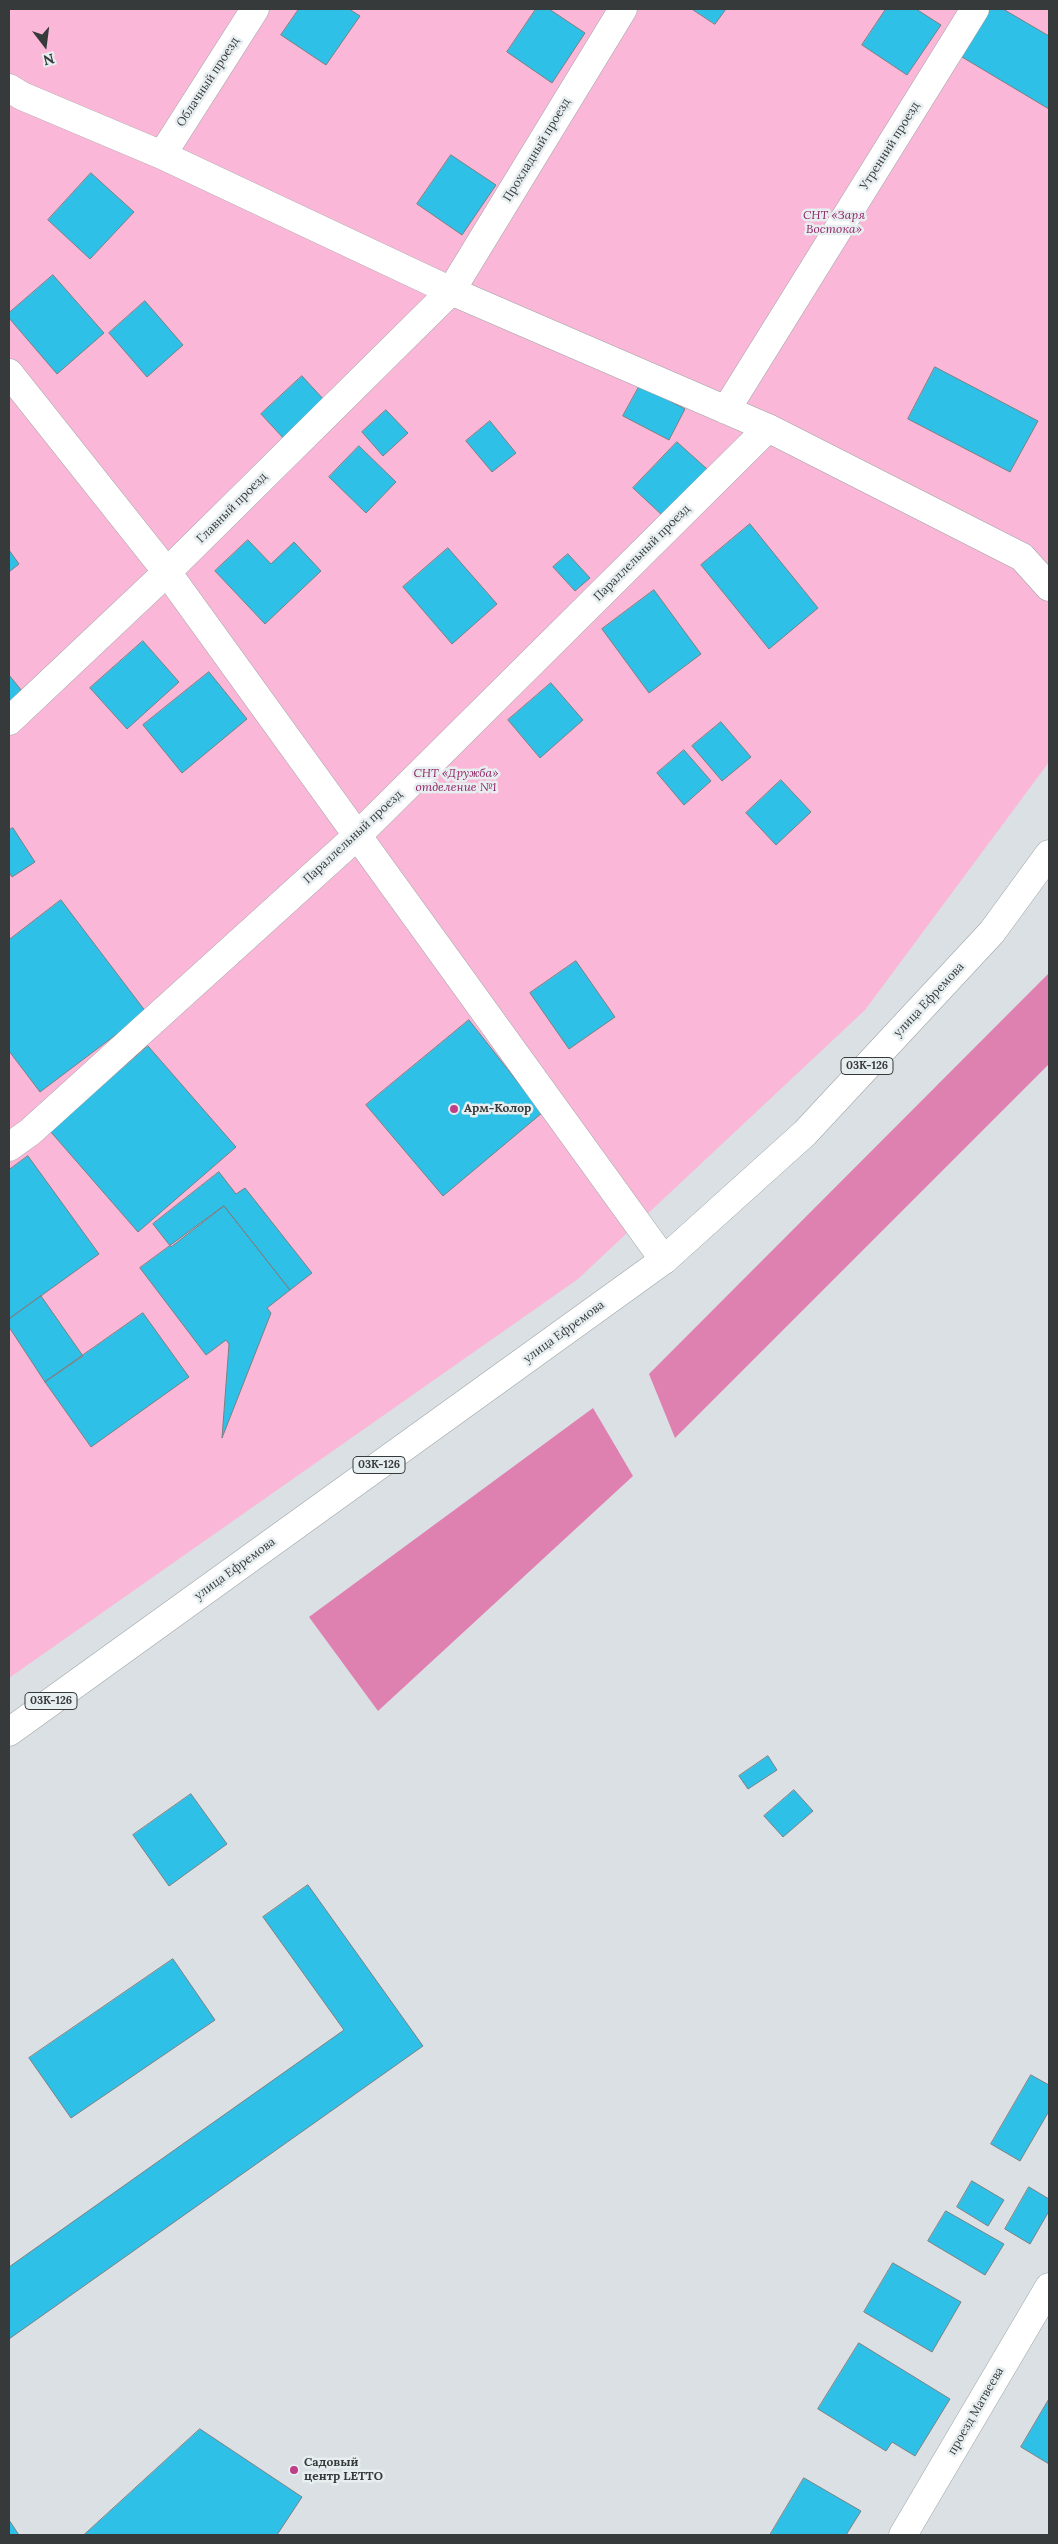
<!DOCTYPE html>
<html>
<head>
<meta charset="utf-8">
<style>
  body { margin:0 }
  #map { position:relative; width:1058px; height:2544px; overflow:hidden; background:#dae0e3; font-family:Lora,serif }
  canvas { display:block }
  .frame { position:absolute; inset:0; border:10px solid #373a3b; pointer-events:none }
  .north { position:absolute; left:20px; top:20px; width:50px; height:50px; -webkit-text-stroke:4px #e7eef0; paint-order:stroke; rotate:165deg; font-size:14px; font-weight:700; line-height:20px; text-align:center; color:#373a3b }
  .north::after { content:''; display:block; margin:auto; width:18px; height:22px; background:#373a3b; clip-path:polygon(50% 0,100% 100%,50% 72%,0 100%) }
</style>
</head>
<body>
<div id="map">
<canvas width="1058" height="2544"></canvas>
<div class="frame"></div>
<div class="north">N</div>
</div>
<script>
const ctx = document.querySelector('canvas').getContext('2d');
ctx.lineJoin = 'round';
function fill(path, color) {
  ctx.fillStyle = color;
  ctx.fill(path, 'evenodd');
}
function stroke(path, color, width, dash) {
  ctx.strokeStyle = color;
  ctx.lineWidth = width;
  ctx.lineCap = dash ? 'butt' : 'round';
  ctx.setLineDash(dash || []);
  ctx.stroke(path);
}
function drawText(font, color, halo, rows, align = 'center') {
  ctx.font = font + ' Lora,serif';
  ctx.lineWidth = 5;
  ctx.setLineDash([]);
  ctx.textBaseline = 'middle';
  ctx.strokeStyle = halo;
  ctx.fillStyle = color;
  for (const [text, x, y, turn = 0] of rows) {
    ctx.save();
    ctx.translate(x, y);
    ctx.rotate((+turn || 0) * Math.PI / 180);
    ctx.textAlign = isNaN(turn) ? turn : align;
    if (halo) ctx.strokeText(text, 0, 0);
    ctx.fillText(text, 0, 0);
    ctx.restore();
  }
}
const green = new Path2D(`
  M9 9H1049V762L865 1010 578 1279 9 1678Z`);
const forest = new Path2D(`
  M1049 973V1064L675 1438 649 1374Z
  M593 1408 633 1476 378 1711 309 1617Z`);
const building = new Path2D(`
  M299 9H349L360 16 326 65 281 35Z
  M536 9H549L585 33 552 83 507 52Z
  M692 9H726L715 24Z
  M886 9H916L941 25 907 75 862 45Z
  M991 9H1003L1049 36V109L962 57Z
  M451 155 496 185 462 235 417 204Z
  M91 173 134 212 90 259 48 220Z
  M53 275 104 333 57 374 9 318V313Z
  M145 301 183 345 147 377 109 333Z
  M935 367 1038 421 1010 472 908 419Z
  M302 376 326 402 285 440 261 414Z
  M640 385 685 409 669 440 623 416Z
  M386 410 408 433 383 456 362 432Z
  M490 421 516 453 492 472 466 441Z
  M677 442 707 469 663 516 633 488Z
  M359 446 396 482 366 513 329 477Z
  M750 524 818 608 769 649 701 565Z
  M248 540 271 564 294 542 321 571 265 624 215 571Z
  M448 548 497 604 452 644 403 587Z
  M9 550 19 564 9 572Z
  M568 554 590 578 575 591 553 567Z
  M654 590 701 654 649 693 602 629Z
  M143 641 179 682 127 729 90 688Z
  M209 672 247 719 182 773 143 725Z
  M9 675 22 691 9 703Z
  M551 683 583 720 540 758 508 720Z
  M721 722 751 757 722 781 692 746Z
  M684 750 711 781 684 805 657 773Z
  M781 780 811 812 776 845 746 813Z
  M13 828 35 862 12 877 9 872V830Z
  M61 900 146 1012 40 1092 9 1051V940Z
  M576 961 615 1017 569 1049 530 993Z
  M469 1020 542 1113 443 1196 366 1105Z
  M148 1046 236 1147 138 1232 50 1131Z
  M28 1156 99 1254 9 1319V1170Z
  M219 1172 236 1194 245 1188 312 1273 290 1290 224 1206 171 1247 153 1224Z
  M224 1206 290 1290 267 1308 271 1313 222 1438 229 1344 226 1340 206 1355 140 1268Z
  M41 1296 83 1356 45 1382 9 1327V1319Z
  M143 1313 189 1377 91 1447 45 1382Z
  M768 1756 777 1770 748 1789 739 1776Z
  M794 1790 813 1811 783 1837 764 1816Z
  M191 1794 227 1844 169 1886 133 1835Z
  M308 1885 423 2046 9 2339V2267L344 2030 263 1917Z
  M173 1959 215 2020 71 2118 29 2058Z
  M1031 2075 1049 2085V2111L1020 2161 991 2144Z
  M972 2181 1004 2200 988 2226 957 2207Z
  M1029 2187 1049 2199V2211L1030 2244 1005 2229Z
  M946 2211 1004 2244 985 2275 928 2241Z
  M893 2263 961 2302 932 2352 864 2312Z
  M859 2343 950 2399 915 2456 892 2442 886 2451 818 2409Z
  M1049 2399V2464L1021 2447Z
  M200 2429 302 2497 277 2535H84Z
  M804 2478 861 2511 846 2535H770Z
  M9 2520 19 2535H9Z`);
const minor = new Path2D(`
  M9 88 22 96 162 155 451 291 768 428 1022 557 1049 587
  M162 155 255 9
  M9 373 167 572 664 1260
  M726 410 975 9
  M9 721 167 572 451 291 623 9
  M9 1147 30 1132 358 835 768 428
  M903 2535 1049 2287`);
const major = new Path2D(`
  M9 1732 664 1260 805 1133 992 932 1049 854`);
const markers = [
  [454,1109,5,"#bf3f89"],
  [294,2470,5,"#bf3f89"]
];
const shields = [
  [867,1066,52],
  [379,1465,52],
  [51,1701,52]
];
const shieldNames = [
  ["03К-126",867,1066],
  ["03К-126",379,1465],
  ["03К-126",51,1701]
];
const streetNames = [
  ["Облачный проезд",208,82,-57],
  ["Утренний проезд",890,146,-58],
  ["Прохладный проезд",537,150,-59],
  ["Главный проезд",232,508,-45],
  ["Параллельный проезд",642,553,-45],
  ["Параллельный проезд",353,837,-43],
  ["улица Ефремова",929,1000,-47],
  ["улица Ефремова",564,1332,-36],
  ["улица Ефремова",235,1569,-36],
  ["проезд Матвеева",976,2411,-60]
];
const parkNames = [
  ["СНТ «Заря",834,216],
  ["Востока»",834,230],
  ["СНТ «Дружба»",456,774],
  ["отделение №1",456,788]
];
const poiNames = [
  ["Арм-Колор",464,1109],
  ["Садовый",304,2463],
  ["центр LETTO",304,2477]
];
fill(green, '#fab7d7');
fill(forest, '#de80b0');
fill(building, '#2fc0e8');
stroke(building, '#7b8183', 1);
stroke(minor, '#9ea5a7', 29);
stroke(major, '#9ea5a7', 29);
stroke(minor, '#fff', 28);
stroke(major, '#fff', 28);
for (const [x, y, r, color] of markers) {
  const dot = new Path2D();
  dot.arc(x, y, r, 0, 2 * Math.PI);
  ctx.fillStyle = color;
  ctx.fill(dot);
  stroke(dot, '#e7eef0', 2);
}
for (const [x, y, w] of shields) {
  const box = new Path2D();
  box.roundRect(x - w / 2, y - 8.5, w, 17, 4);
  ctx.fillStyle = '#e7eef0';
  ctx.fill(box);
  stroke(box, '#373a3b', 1);
}
drawText('bold 11px', '#373a3b', null, shieldNames);
drawText('12px', '#373a3b', '#e7eef0', streetNames);
drawText('italic 12px', '#922465', '#e7eef0', parkNames);
drawText('bold 12px', '#373a3b', '#e7eef0', poiNames, 'left');
</script>
</body>
</html>
